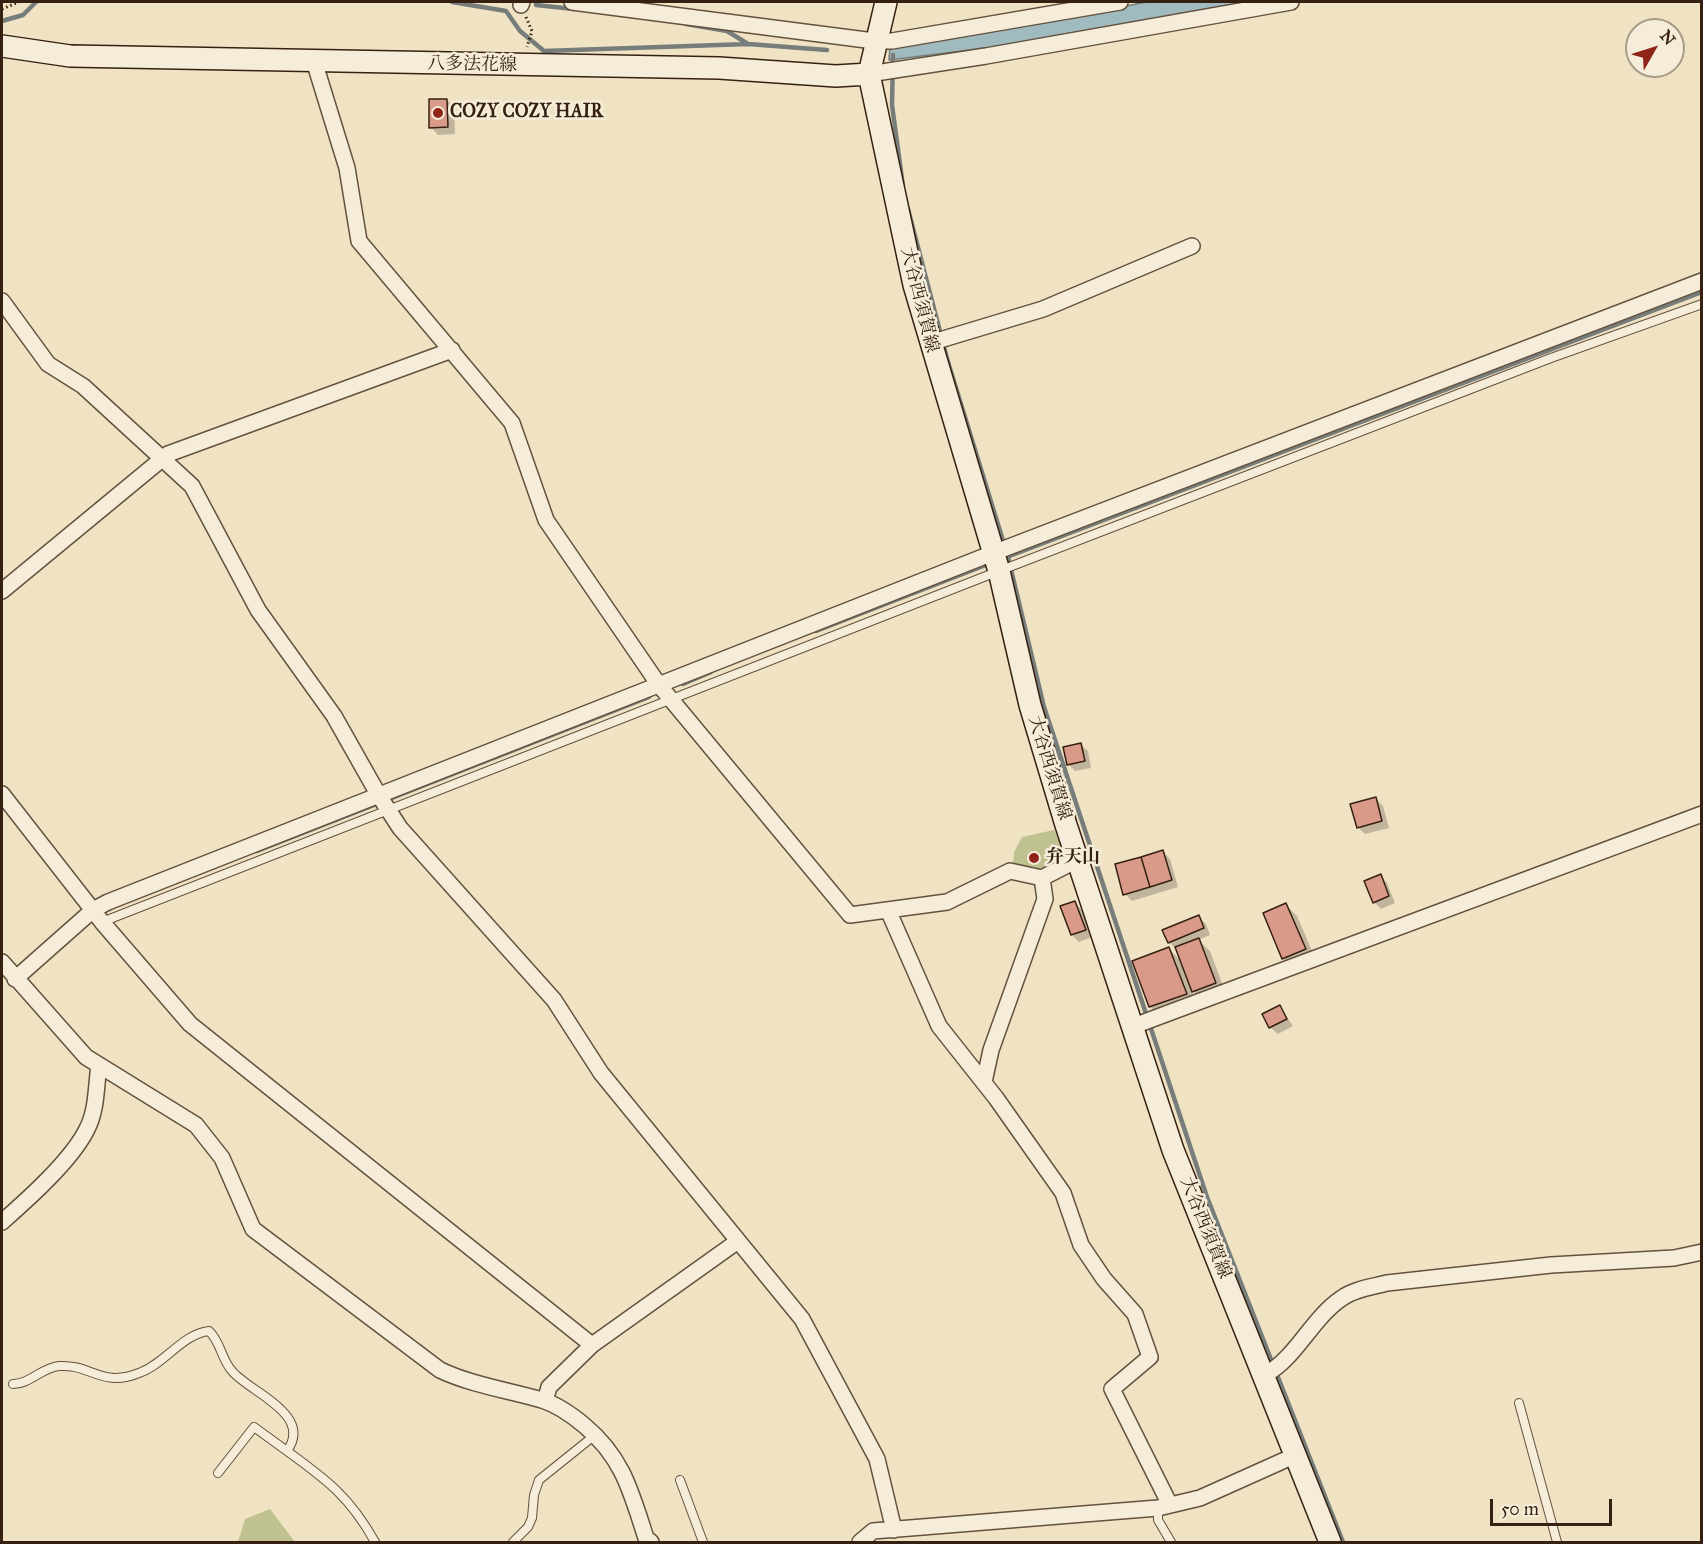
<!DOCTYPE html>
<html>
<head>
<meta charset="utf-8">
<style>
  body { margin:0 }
  #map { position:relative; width:1703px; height:1544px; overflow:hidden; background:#f0e3c4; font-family:"IM FELL Great Primer",serif }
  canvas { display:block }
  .frame { position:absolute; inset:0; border:3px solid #362012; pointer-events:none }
  .north { position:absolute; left:1625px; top:18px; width:60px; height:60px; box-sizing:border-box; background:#f5edd9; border:2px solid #a99b89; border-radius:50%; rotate:51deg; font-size:16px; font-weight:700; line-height:24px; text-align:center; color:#362012 }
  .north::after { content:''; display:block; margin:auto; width:21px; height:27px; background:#8f2418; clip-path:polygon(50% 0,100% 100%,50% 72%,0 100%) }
  .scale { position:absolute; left:1490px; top:1499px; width:122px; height:27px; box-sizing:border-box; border:3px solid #362012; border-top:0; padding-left:8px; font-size:18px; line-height:21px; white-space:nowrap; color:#362012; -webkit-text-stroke:4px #f5edd9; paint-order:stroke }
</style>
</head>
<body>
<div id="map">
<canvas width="1703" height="1544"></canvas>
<div class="frame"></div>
<div class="north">N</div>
<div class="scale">50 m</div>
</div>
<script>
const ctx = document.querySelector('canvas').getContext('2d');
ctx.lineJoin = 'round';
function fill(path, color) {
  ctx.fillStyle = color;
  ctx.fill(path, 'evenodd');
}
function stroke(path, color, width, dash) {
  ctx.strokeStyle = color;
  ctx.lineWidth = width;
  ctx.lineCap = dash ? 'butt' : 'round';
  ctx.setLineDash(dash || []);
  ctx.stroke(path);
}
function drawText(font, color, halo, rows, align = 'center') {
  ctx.font = font + ' "IM FELL Great Primer","Noto Serif JP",serif';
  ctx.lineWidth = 5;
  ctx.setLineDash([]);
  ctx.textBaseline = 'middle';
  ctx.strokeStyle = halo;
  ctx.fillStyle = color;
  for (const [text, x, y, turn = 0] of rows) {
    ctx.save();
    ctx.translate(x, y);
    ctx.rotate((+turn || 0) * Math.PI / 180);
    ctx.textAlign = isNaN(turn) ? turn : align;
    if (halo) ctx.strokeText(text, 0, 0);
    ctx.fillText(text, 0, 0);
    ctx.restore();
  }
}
const green = new Path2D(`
  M1054 830 1066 855C1049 881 1040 875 1013 869L1014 852 1022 837Z
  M270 1509 295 1542H238L245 1519Z`);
const water = new Path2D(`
  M1147 2H1247L986 48 889 60 890 45 1000 30Z`);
const shadow = new Path2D(`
  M447 100 454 107 455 134 438 135 431 127Z
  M1080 744 1088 751 1091 768 1075 771 1068 764Z
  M1376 799 1383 806 1389 828 1365 834 1358 827Z
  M1163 852 1170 859 1178 887 1132 901 1125 894Z
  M1380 876 1387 883 1395 903 1381 909 1374 902Z
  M1075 903 1082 910 1092 937 1079 942 1072 935 1062 907Z
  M1286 905 1297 916 1316 960 1294 969 1283 958Z
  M1199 917 1206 924 1210 935 1198 940 1210 951 1226 994 1204 1003 1191 989 1197 1005 1161 1018 1150 1007 1134 962 1169 949 1182 962 1176 949 1169 942Z
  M1280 1007 1293 1026 1278 1034 1270 1027Z`);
const stream = new Path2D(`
  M452 2 506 11 520 31 544 51 748 44 827 50
  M536 2V5L573 9
  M2 21 23 15 36 2
  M686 24 727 31 748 44
  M893 55 892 105 903 186
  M908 209 948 362 1008 557 1044 707 1207 1197 1343 1542
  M1007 557 1702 292
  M816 631 991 563
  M683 684 711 672
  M257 851 649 697`);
const building = new Path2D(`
  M429 99H447L448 127 429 128Z
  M1081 743 1085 761 1067 765 1063 747Z
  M1376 797 1382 821 1357 828 1350 804Z
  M1163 850 1172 880 1150 887 1141 857Z
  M1141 857 1150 887 1123 895 1115 864Z
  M1381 874 1389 896 1373 903 1364 881Z
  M1075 901 1086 930 1071 935 1060 906Z
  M1286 903 1306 949 1282 959 1263 913Z
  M1199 915 1204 928 1168 943 1162 930Z
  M1199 938 1216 983 1192 992 1175 947Z
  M1169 947 1187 994 1149 1007 1132 961Z
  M1280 1005 1287 1019 1269 1028 1262 1014Z`);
const path = new Path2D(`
  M2 9 19 2
  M526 17 532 31 527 47`);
const service = new Path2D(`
  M102 922 999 571 1551 358 1702 304
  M13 1384C30 1384 41 1368 59 1366 91 1364 102 1388 139 1373 165 1364 182 1334 209 1331 221 1342 221 1359 232 1371 249 1392 314 1414 287 1451L254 1427 218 1473
  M1519 1403 1557 1542
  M287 1451C327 1480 350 1497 375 1542
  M680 1480 703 1542
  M1158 1508V1520L1171 1542
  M513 1542 528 1527 532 1518 534 1495 539 1480 595 1435`);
const minor = new Path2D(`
  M572 2 874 41H892L1120 2
  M521 5 522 2
  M314 61 347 168 359 241 512 423 546 520 659 685 850 915 947 902 1010 871 1042 878 1077 860
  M869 74 986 56 1291 2
  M2 301 48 364 83 386 192 486 258 610 334 716 378 794 400 828 554 1000 601 1073 802 1319 877 1459 894 1530
  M930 343 1043 309 1192 246
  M2 591 168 454 452 350
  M2 794 102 922 190 1024 592 1345 738 1241
  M888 910 939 1026 996 1098 1063 1193 1081 1245 1104 1279 1135 1314 1150 1357 1112 1389 1170 1505
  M2 962 86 1057 196 1125 222 1158 253 1229 440 1370C472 1385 507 1390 542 1400 558 1405 572 1415 585 1426 623 1458 631 1492 646 1538L651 1542
  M15 979 93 910 108 902 993 553 1702 281
  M1131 1027 1702 814
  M984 1082 991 1050 1045 899 1042 878
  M2 1222C27 1200 72 1160 87 1129 97 1110 96 1086 99 1065
  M1265 1375C1297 1357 1311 1319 1342 1298 1354 1289 1372 1287 1387 1283L1551 1265 1674 1258 1702 1252
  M545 1401 549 1387 592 1345
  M860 1542 873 1531 1158 1508 1200 1498 1296 1455`);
const secondary = new Path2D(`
  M886 2 869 74 914 285 999 571 1030 705 1066 825 1173 1150 1330 1542
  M2 46 70 56 719 68 836 76 869 74`);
const markers = [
  [438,113,6,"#8f2418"],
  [1034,858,6,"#8f2418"]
];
const streetNames = [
  ["八多法花線",472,65,1],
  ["大谷西須賀線",919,300,76],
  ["大谷西須賀線",1049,768,73],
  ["大谷西須賀線",1205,1228,68]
];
const poiNames = [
  ["COZY COZY HAIR",450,113],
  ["弁天山",1046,858]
];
fill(green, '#bfc290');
fill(water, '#a0bbc0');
stroke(water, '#767d7a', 1.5);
fill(shadow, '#0003');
stroke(stream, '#767d7a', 4.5);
fill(building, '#d99a8a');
stroke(building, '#362012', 1.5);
stroke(service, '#64513e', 10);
stroke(minor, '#64513e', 18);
stroke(secondary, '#362012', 24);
stroke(path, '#362012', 3, [1.5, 3]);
stroke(service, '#f5edd9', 8);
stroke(minor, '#f5edd9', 15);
stroke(secondary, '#f5edd9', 21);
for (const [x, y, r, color] of markers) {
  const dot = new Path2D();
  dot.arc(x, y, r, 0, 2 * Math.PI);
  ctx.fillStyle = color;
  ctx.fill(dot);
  stroke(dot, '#f5edd9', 2);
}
drawText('18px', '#362012', '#f5edd9', streetNames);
drawText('bold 18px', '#362012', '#f5edd9', poiNames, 'left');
</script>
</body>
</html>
